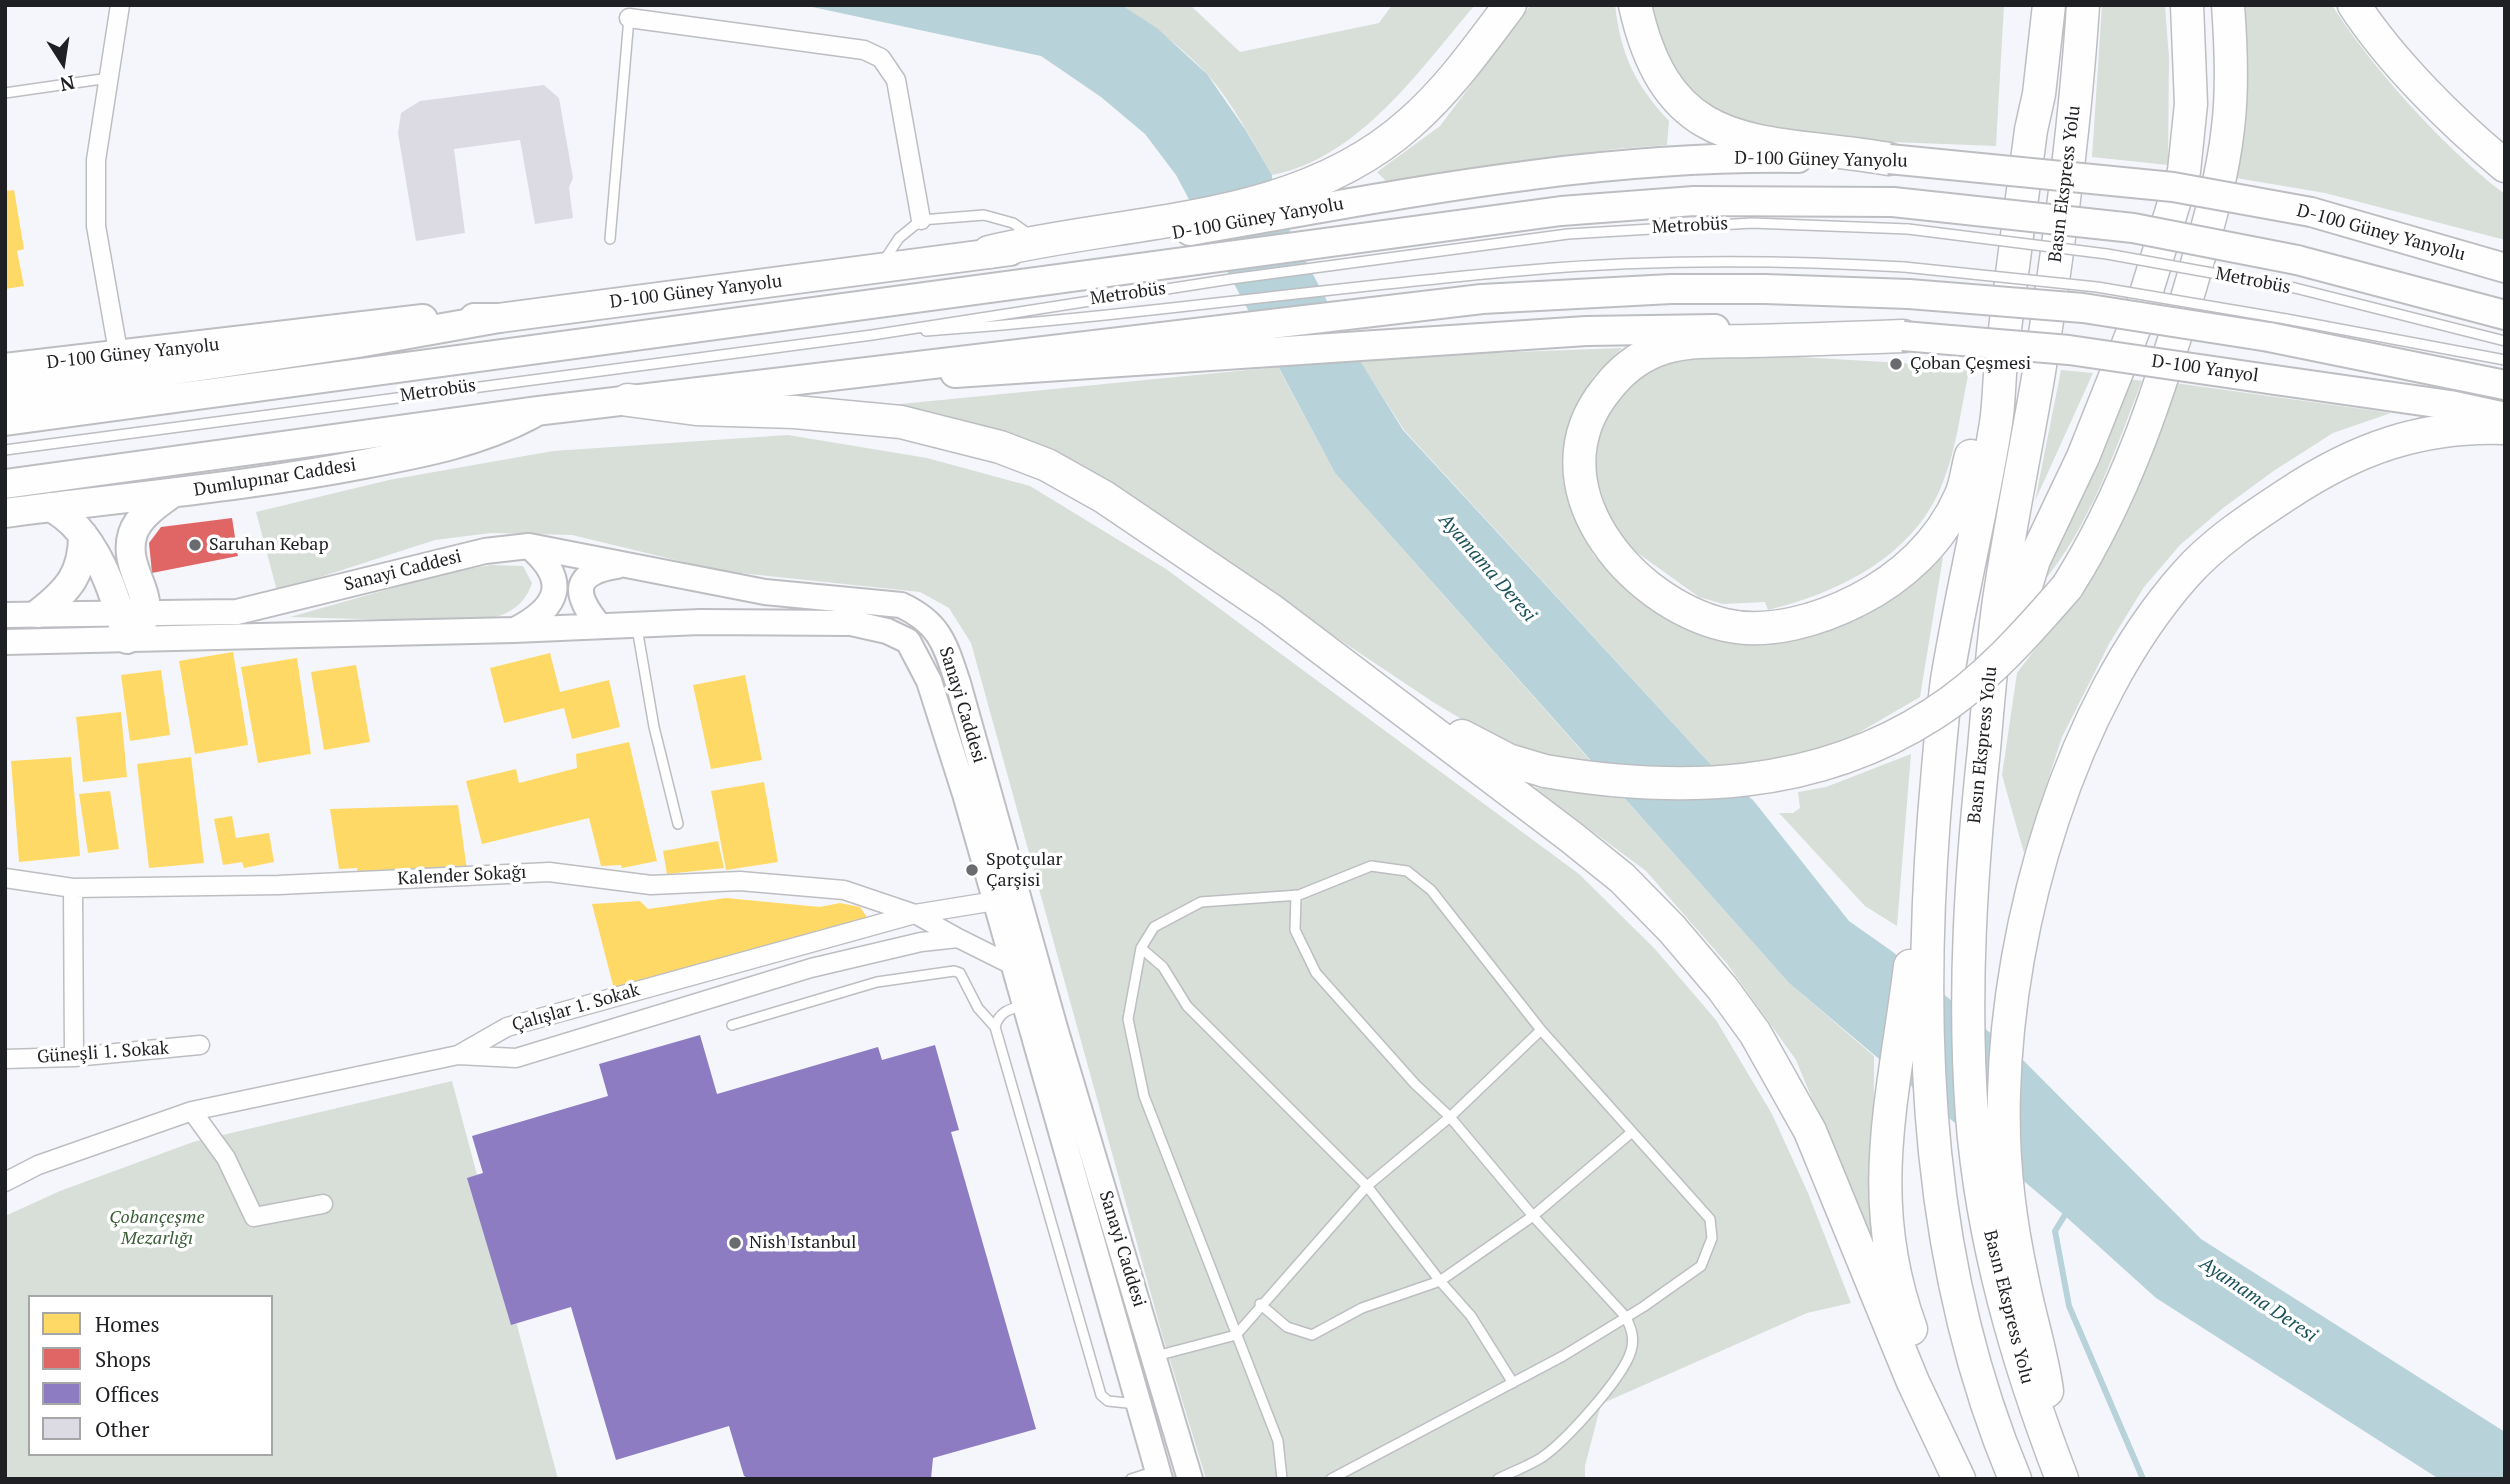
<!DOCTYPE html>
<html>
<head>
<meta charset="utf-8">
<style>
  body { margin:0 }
  #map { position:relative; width:2510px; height:1484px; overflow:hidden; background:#f5f6fb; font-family:"PT Serif",serif }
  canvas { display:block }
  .frame { position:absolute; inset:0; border:7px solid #1f2023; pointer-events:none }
  .legend { position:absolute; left:28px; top:1295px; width:245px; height:161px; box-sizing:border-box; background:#fff; border:2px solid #a5a6a7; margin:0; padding:9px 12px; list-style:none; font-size:21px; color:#1f2023 }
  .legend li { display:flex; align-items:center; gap:14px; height:35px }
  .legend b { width:35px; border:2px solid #a5a6a7 }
  .north { position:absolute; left:28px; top:28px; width:70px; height:70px; -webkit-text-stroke:5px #fff; paint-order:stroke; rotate:168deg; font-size:19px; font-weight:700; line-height:28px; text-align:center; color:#1f2023 }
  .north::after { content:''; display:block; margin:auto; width:24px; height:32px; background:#1f2023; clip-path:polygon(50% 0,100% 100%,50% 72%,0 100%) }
</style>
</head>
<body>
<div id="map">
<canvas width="2510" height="1484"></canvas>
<div class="frame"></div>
<ul class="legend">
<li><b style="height:19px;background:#ffd966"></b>Homes</li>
<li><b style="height:19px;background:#e06666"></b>Shops</li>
<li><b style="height:19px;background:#8e7cc3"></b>Offices</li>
<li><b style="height:19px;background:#dcdae3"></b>Other</li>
</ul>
<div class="north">N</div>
</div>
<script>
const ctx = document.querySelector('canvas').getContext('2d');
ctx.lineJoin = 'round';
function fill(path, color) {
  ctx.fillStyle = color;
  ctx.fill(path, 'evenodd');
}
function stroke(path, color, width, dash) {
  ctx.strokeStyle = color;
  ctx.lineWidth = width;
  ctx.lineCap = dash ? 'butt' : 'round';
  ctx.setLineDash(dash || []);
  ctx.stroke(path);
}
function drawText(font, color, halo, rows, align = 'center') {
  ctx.font = font + ' "PT Serif",serif';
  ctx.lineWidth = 7;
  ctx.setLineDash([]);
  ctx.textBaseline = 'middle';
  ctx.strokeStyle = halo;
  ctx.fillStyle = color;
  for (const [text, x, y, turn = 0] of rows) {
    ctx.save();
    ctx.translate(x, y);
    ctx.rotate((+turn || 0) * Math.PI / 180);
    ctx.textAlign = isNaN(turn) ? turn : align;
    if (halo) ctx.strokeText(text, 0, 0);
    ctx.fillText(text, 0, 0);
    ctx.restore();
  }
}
const green = new Path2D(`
  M1122 5H1190L1240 52 1379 23 1392 5H1475C1420 69 1360 158 1272 175 1252 141 1233 103 1207 74 1182 47 1152 25 1122 5Z
  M1531 5H1615C1621 56 1635 84 1669 121L1667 145 1615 149 1386 181 1377 172 1440 126Z
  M1648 5H2004L1996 146 1787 138 1729 122 1699 102 1672 73Z
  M2102 5H2165L2169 58 2168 165 2092 157Z
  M2246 5H2332C2371 67 2447 151 2505 194V240L2325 193 2236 178Z
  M1622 348 1594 376 1576 408 1566 431 1567 475 1572 515 1594 556 1642 600 1752 643 1822 632 1890 598 1943 557 1920 697 1853 736 1792 760 1715 769 1404 430 1358 358Z
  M1714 352 1970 367C1961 406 1957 450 1941 487 1912 557 1838 593 1768 610L1765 602 1723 604 1699 597 1625 544 1612 525 1594 470 1600 413 1646 364Z
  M1278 367 1335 473 1596 767 1556 761 1503 744 1433 702 1057 451 971 423 880 406Z
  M2061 370 2093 373 2035 501Z
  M2129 379 2142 381C2113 455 2091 525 2040 586Z
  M2175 383 2391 413 2333 433 2275 470 2223 508 2180 545 2144 587 2109 644 2062 737 2024 853 2002 775 2017 673 2089 578Z
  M788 435 927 458 1030 486 1166 569 1579 874 1655 949 1716 1020 1772 1114 1808 1193 1851 1303 1807 1313 1601 1404 1585 1466V1479H1206L1162 1334 971 643 949 608 920 592 721 571 572 535 491 533 435 540 277 591 256 512 389 480 553 451Z
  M492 565 523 566 532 583C522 614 495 619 465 622L290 617 449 572Z
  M1911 754 1897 926 1865 906 1779 813H1793L1800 808 1798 792 1826 787Z
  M1533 787 1625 799 1789 983 1874 1056 1873 1230 1868 1234 1796 1060 1728 965 1646 871Z
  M452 1081 558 1479H5V1216L60 1191 193 1142ZM30 1297H271V1454H30Z`);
const water = new Path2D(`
  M803 5H1122L1158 29 1207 74 1245 129 1272 175 1273 199 1351 346 1403 430 1715 769 1753 800 1849 921 1893 952 2024 1061 2201 1239 2505 1432V1479H2439L2156 1298 2064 1215 1789 983 1335 473 1176 175 1145 134 1101 97 1041 56Z`);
const homes = new Path2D(`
  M14 190 24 249 17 251 24 286 5 289V191Z
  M233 652 248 745 195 754 179 661Z
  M550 653 560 692 609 680 620 727 572 739 564 708 504 723 490 668Z
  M297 658 311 754 258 763 241 667Z
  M356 665 370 742 324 750 311 672Z
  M161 670 170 735 130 741 121 675Z
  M745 675 762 760 711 769 693 685Z
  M121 712 127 777 83 782 76 717Z
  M629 742 657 861 622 868 621 865 601 866 589 818 482 844 466 781 516 769 519 783 577 768 576 754Z
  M71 757 80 856 19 862 11 761Z
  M191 757 204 863 149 868 137 764Z
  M764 782 778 862 726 870 711 791Z
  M110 791 119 849 88 853 79 794Z
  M458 805 467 870 358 878 357 868 339 869 330 809Z
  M232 816 236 838 269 833 274 862 244 868 242 862 223 865 214 819Z
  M718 841 724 868 667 874 663 851Z
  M726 898 820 907 840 903 860 907 869 920 614 989 592 904 640 901 648 909Z`);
const shops = new Path2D(`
  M232 518 238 556 152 573 149 543 161 527Z`);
const offices = new Path2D(`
  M700 1035 717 1094 878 1047 882 1060 935 1045 959 1130 951 1132 1036 1429 933 1458 931 1479H750L744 1476 729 1426 616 1460 571 1307 511 1325 467 1178 483 1173 472 1136 608 1096 599 1064Z`);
const stream = new Path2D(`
  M2068 1210 2055 1231 2069 1306 2143 1479`);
const building = new Path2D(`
  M544 85 559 98 573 178 569 187 573 218 535 224 520 140 454 149 465 233 416 241 398 133 401 113 420 101Z`);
const service = new Path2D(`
  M5 93 109 78
  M610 239 629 18
  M883 262 899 238 921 220 984 215 1013 223 1030 235
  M2295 288 2505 341
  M2286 319 2505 360
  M926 331C1128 317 1328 287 1530 270 1654 259 1780 260 1904 267
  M5 450 872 335 1231 279 1568 234 1752 223 1908 229
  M637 628 654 727 678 824
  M1296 895 1295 930 1316 973 1415 1084 1450 1117 1533 1216 1625 1316C1631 1327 1635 1338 1631 1351 1623 1378 1565 1442 1541 1458 1528 1466 1512 1472 1498 1479
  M1141 948 1163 967 1187 1006 1367 1186 1440 1281 1533 1216 1632 1132
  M1022 1006C1009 1009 999 1012 995 1027L1101 1395 1108 1401 1137 1404
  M732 1025 877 982 954 971 960 973 978 1008 995 1027
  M1260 1304 1287 1327 1312 1335 1362 1308 1440 1281 1471 1316 1513 1383
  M1156 1356 1236 1335 1367 1186 1450 1117 1541 1030
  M1131 1479 1156 1471
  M1282 1479 1278 1441 1144 1096 1128 1019 1141 948 1154 927 1201 902 1299 895 1371 866 1407 871 1431 890 1541 1030 1710 1219 1712 1238 1701 1266 1643 1307 1563 1356 1331 1479`);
const minor = new Path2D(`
  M629 18 864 50 881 58 896 80 921 220
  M119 357 96 226V160L120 5
  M5 878 73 888 279 885 549 872 651 885 740 881 844 890 915 914 958 938
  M73 888 74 1057
  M458 1055 516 1058 811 968 921 942 958 938 1016 967
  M5 1059 74 1057 200 1045
  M192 1111 226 1158 254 1217 323 1204
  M5 1182 38 1165 192 1111 458 1055 507 1027 915 914 995 901`);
const secondary = new Path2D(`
  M5 615 237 612 485 551 529 546 765 592 901 605C940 623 945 644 958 683L1055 1028 1190 1479
  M599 625C573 594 572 573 617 566
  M515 630C559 607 570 581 529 546
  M5 642 514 630 700 622 851 623 887 631 908 641 929 681 965 794 1160 1479`);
const primary = new Path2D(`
  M2311 212 2505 268
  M1190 231C1393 196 1590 155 1798 158
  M474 318H499L1010 251
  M5 368 423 319
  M955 373 1586 331 1715 329
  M2275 380 2450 405 2505 417
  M50 507C95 529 115 594 127 639 172 604 119 575 133 533 139 516 157 504 171 494
  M5 513C125 497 245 487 364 464 422 453 480 442 532 414
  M39 613C69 590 83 573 83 535`);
const trunk = new Path2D(`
  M2297 260 2505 315
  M2269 337 2505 385
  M5 395 358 343 499 318
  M5 421 1561 211 1694 201 1893 202
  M5 484 537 411 1482 299 1671 289H1765L1909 294`);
const motorway = new Path2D(`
  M1635 5C1669 160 1762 137 1889 159
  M2354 5C2392 63 2452 122 2505 166
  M989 252C1131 218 1296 225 1410 123 1449 89 1479 46 1510 5
  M1903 336C1852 338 1801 340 1750 341 1719 342 1684 339 1655 351 1635 359 1619 373 1606 390 1531 483 1628 602 1725 625 1768 635 1819 620 1858 600 1901 578 1940 543 1960 497 1966 485 1967 469 1971 456
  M628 400 696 409 795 412 901 422 1000 447 1047 465 1104 497 1271 610 1571 837 1622 878 1672 929 1723 989 1755 1033 1810 1131 1913 1382 1959 1479
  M2067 587C2126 494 2159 392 2190 288 2205 235 2222 183 2228 128 2233 88 2231 45 2228 5
  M2013 628 2034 560 2083 457 2138 319 2184 171 2191 104 2187 5
  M1462 736 1508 760 1545 771
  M1910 966C1894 1097 1863 1198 1911 1329
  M2047 1391C2042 1353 2029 1315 2022 1277 2009 1218 2002 1155 2004 1094 2008 923 2070 705 2185 575 2213 543 2251 518 2286 495 2355 449 2421 425 2505 428
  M2015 1479C1927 1270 1917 1040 1934 817 1938 771 1941 725 1947 680 1961 594 1982 510 1996 423 1999 403 1999 382 2001 362 2010 285 2021 207 2031 130L2039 94 2049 5
  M2062 1479C2017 1362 1982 1242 1972 1116 1963 992 1971 872 1984 749 1988 702 1992 654 1998 607 2009 530 2025 454 2038 378 2058 255 2075 130 2083 5`);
const serviceBridge = new Path2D(`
  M1908 229 2107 254 2295 288
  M1904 267 2097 287 2286 319`);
const primaryBridge = new Path2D(`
  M1889 159 2173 187 2311 212
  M1903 336 2069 350 2275 380`);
const trunkBridge = new Path2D(`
  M1893 202 2133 228 2297 260
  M1909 294 2083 308 2269 337`);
const motorwayBridge = new Path2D(`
  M1545 771C1680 794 1815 790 1933 714 1985 681 2027 633 2067 587`);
const markers = [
  [1896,364,7,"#6a6b6f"],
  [195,545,7,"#6a6b6f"],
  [972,870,7,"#6a6b6f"],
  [735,1243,7,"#6a6b6f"]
];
const streetNames = [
  ["D-100 Güney Yanyolu",1821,160,1],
  ["Basın Ekspress Yolu",2065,184,-83],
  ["D-100 Güney Yanyolu",1258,219,-10],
  ["Metrobüs",1690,226,-3],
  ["D-100 Güney Yanyolu",2381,233,15],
  ["Metrobüs",2253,281,11],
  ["D-100 Güney Yanyolu",696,292,-7],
  ["Metrobüs",1128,294,-8],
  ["D-100 Güney Yanyolu",133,354,-6],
  ["D-100 Yanyol",2205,369,8],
  ["Metrobüs",438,391,-8],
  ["Dumlupınar Caddesi",275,478,-9],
  ["Sanayi Caddesi",403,571,-14],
  ["Sanayi Caddesi",962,705,73],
  ["Basın Ekspress Yolu",1983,745,-84],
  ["Kalender Sokağı",462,876,-3],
  ["Çalışlar 1. Sokak",576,1008,-16],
  ["Güneşli 1. Sokak",103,1053,-4],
  ["Sanayi Caddesi",1122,1249,73],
  ["Basın Ekspress Yolu",2008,1307,76]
];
const poiNames = [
  ["Çoban Çeşmesi",1910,364],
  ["Saruhan Kebap",209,545],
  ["Spotçular",986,860],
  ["Çarşisi",986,881],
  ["Nish Istanbul",749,1243]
];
const parkNames = [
  ["Çobançeşme",157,1218],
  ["Mezarlığı",157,1239]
];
const waterNames = [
  ["Ayamama Deresi",1487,568,49],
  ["Ayamama Deresi",2258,1300,34]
];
fill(green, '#d7dfd8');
fill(water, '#b7d3d9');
fill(homes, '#ffd966');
fill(shops, '#e06666');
fill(offices, '#8e7cc3');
stroke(stream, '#b7d3d9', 6);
fill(building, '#dcdae3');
stroke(service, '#bdbec2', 12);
stroke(minor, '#bdbec2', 21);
stroke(secondary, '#bdbec2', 28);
stroke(primary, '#bdbec2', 32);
stroke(trunk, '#bdbec2', 32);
stroke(motorway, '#bdbec2', 35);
stroke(service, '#fefefe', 9);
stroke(minor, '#fefefe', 18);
stroke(secondary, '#fefefe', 24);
stroke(primary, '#fefefe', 28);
stroke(trunk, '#fefefe', 28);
stroke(motorway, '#fefefe', 32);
stroke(serviceBridge, '#bdbec2', 12, []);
stroke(primaryBridge, '#bdbec2', 32, []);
stroke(trunkBridge, '#bdbec2', 32, []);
stroke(motorwayBridge, '#bdbec2', 35, []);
stroke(serviceBridge, '#fefefe', 9);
stroke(primaryBridge, '#fefefe', 28);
stroke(trunkBridge, '#fefefe', 28);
stroke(motorwayBridge, '#fefefe', 32);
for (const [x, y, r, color] of markers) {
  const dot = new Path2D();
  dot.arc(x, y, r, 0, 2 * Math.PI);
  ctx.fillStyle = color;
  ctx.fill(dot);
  stroke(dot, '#fff', 2.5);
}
drawText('18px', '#1f2023', '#fff', streetNames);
drawText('18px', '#1f2023', '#fff', poiNames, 'left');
drawText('italic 18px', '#3a5d37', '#fff', parkNames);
drawText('italic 19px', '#19515a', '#fff', waterNames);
</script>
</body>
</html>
